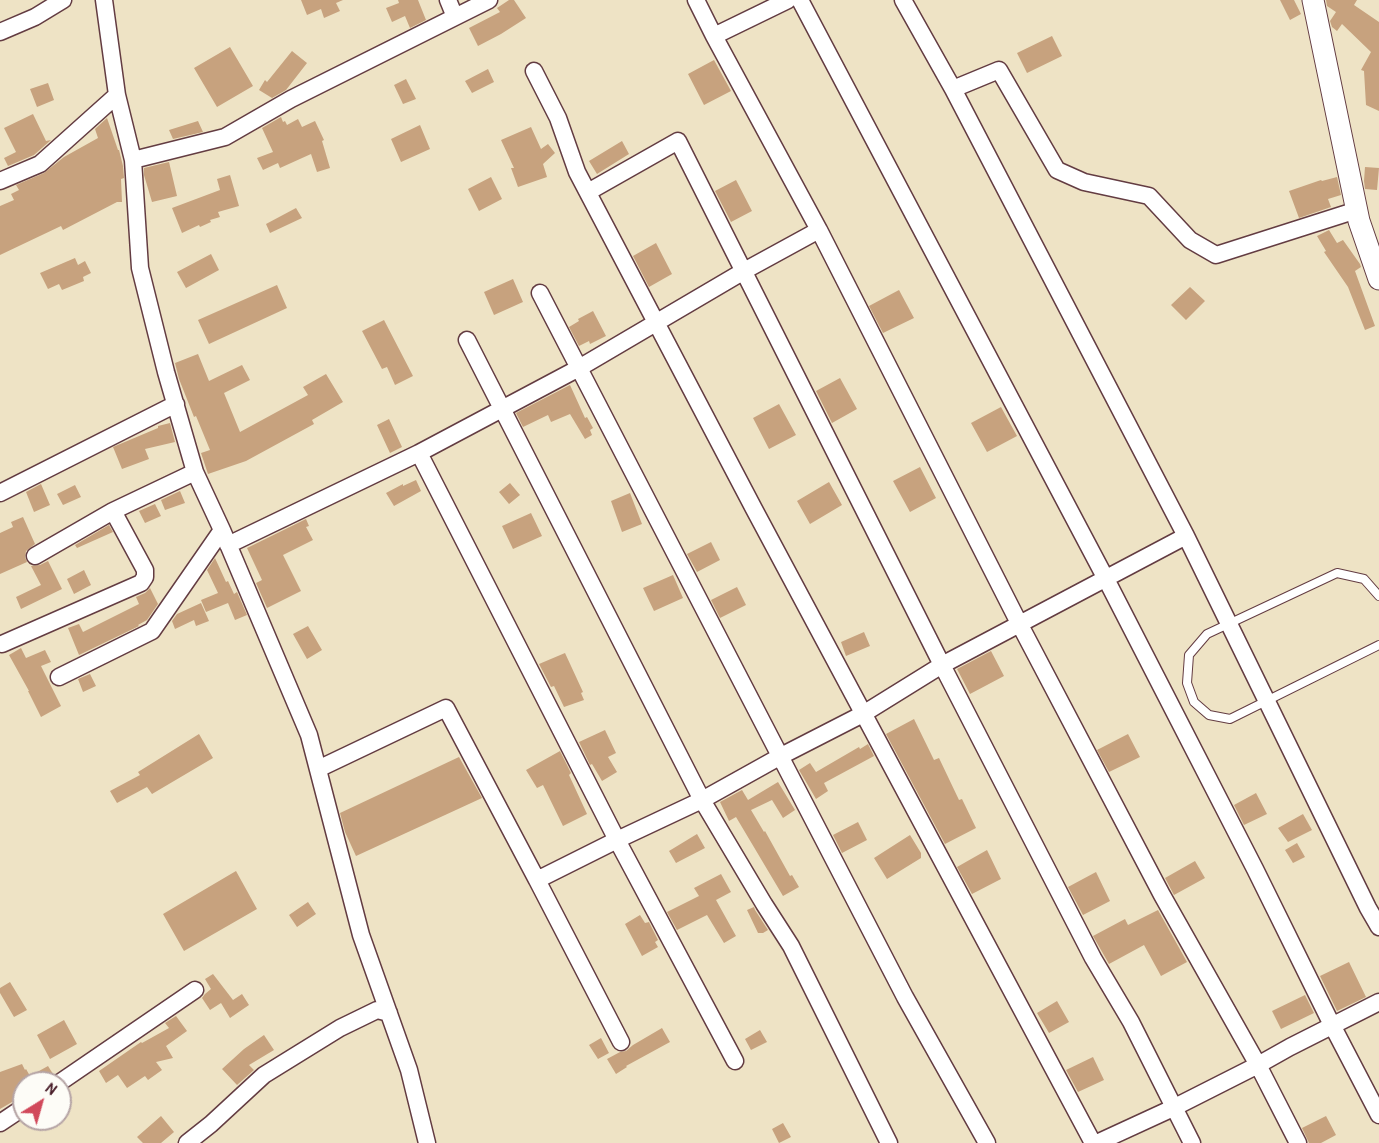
<!DOCTYPE html>
<html>
<head>
<meta charset="utf-8">
<style>
  body { margin:0 }
  #map { position:relative; width:1379px; height:1143px; overflow:hidden; background:#eee3c5; font-family:"Patrick Hand",sans-serif }
  canvas { display:block }
  .north { position:absolute; left:12px; top:1071px; width:60px; height:60px; box-sizing:border-box; background:#fdfcf7; border:2px solid #b5a4a5; border-radius:50%; rotate:37deg; font-size:16px; font-weight:700; line-height:24px; text-align:center; color:#4a1f2b }
  .north::after { content:''; display:block; margin:auto; width:21px; height:27px; background:#d1495b; clip-path:polygon(50% 0,100% 100%,50% 72%,0 100%) }
</style>
</head>
<body>
<div id="map">
<canvas width="1379" height="1143"></canvas>
<div class="north">N</div>
</div>
<script>
const ctx = document.querySelector('canvas').getContext('2d');
ctx.lineJoin = 'round';
function fill(path, color) {
  ctx.fillStyle = color;
  ctx.fill(path, 'evenodd');
}
function stroke(path, color, width, dash) {
  ctx.strokeStyle = color;
  ctx.lineWidth = width;
  ctx.lineCap = dash ? 'butt' : 'round';
  ctx.setLineDash(dash || []);
  ctx.stroke(path);
}
const building = new Path2D(`
  M301 0H343L336 3 340 11 324 18 321 9 307 15Z
  M398 0H418L426 20 410 28 405 16 392 22 386 8 399 3Z
  M509 0H514L526 18 501 34 478 46 469 28 500 12 497 8Z
  M1280 0H1294L1301 14 1290 20Z
  M1326 0H1357L1354 5 1379 22V111L1366 105 1364 71 1361 70 1371 52 1342 24 1337 31 1332 27 1330 21 1336 12 1327 6Z
  M1052 36 1062 56 1027 73 1017 53Z
  M230 47 253 86 217 107 194 68Z
  M292 51 307 63 286 90 272 98 259 90 265 80 267 82Z
  M714 60 731 91 704 105 688 74Z
  M488 69 494 82 472 93 465 81Z
  M406 79 416 99 403 104 394 85Z
  M48 83 54 100 37 107 30 89Z
  M33 114 46 141 51 140 34 155 8 166 4 158 16 152 4 128Z
  M281 117 283 122 285 121 287 125 298 119 302 127 315 121 324 140 322 141 330 168 317 172 311 154 280 168 278 163 263 170 257 158 273 152 262 128Z
  M107 118 118 150H119L123 166 124 178 121 179 122 202H117L63 230 61 226 0 255V206L14 200 11 194 19 190 16 185 44 173 64 157 98 138 95 129Z
  M198 121 203 132 173 139 169 130Z
  M420 125 430 149 401 162 391 139Z
  M531 127 541 149 548 144 555 153 543 164 547 177 518 187 511 168H514L501 140Z
  M622 141 629 154 597 174 589 161Z
  M169 162 177 196 152 202 144 175V168Z
  M1365 167 1379 168 1377 190 1365 189 1364 181Z
  M230 175 239 206 218 212 220 217 210 220 211 222 200 227 199 225 182 233 172 208 220 190 217 179Z
  M491 177 502 199 479 211 468 189Z
  M1337 177 1341 195 1328 199 1331 207 1299 218 1289 191 1321 180 1322 181Z
  M736 180 752 211 731 222 715 191Z
  M296 208 302 218 270 233 266 224Z
  M1329 230 1337 243 1343 240 1360 264 1361 267 1355 271 1375 326 1365 330 1348 287 1324 252 1326 251 1317 236Z
  M656 243 672 274 649 287 633 256Z
  M211 254 219 270 186 288 177 272Z
  M75 258 78 265 85 261 91 273 83 277 84 281 62 290 59 284 48 289 40 273Z
  M513 279 523 302 494 315 484 292Z
  M277 285 287 308 209 344 198 320Z
  M1190 287 1205 301 1186 320 1171 305Z
  M899 290 914 318 883 333 869 306Z
  M593 311 606 336 590 344 589 341 579 346 569 327 579 321 578 319Z
  M384 320 413 376 395 385 387 367 382 369 362 331Z
  M198 354 209 381 242 365 250 380 224 393 240 432 308 395 303 387 326 374 343 402 312 420 314 424 246 461 208 474 201 453 210 450 196 416 194 417 179 379 175 363Z
  M840 378 857 409 832 423 816 391Z
  M570 385 585 418 587 417 593 428 590 430 592 435 585 439 570 414 551 422 548 415 523 427 516 413Z
  M779 404 796 435 769 449 753 418Z
  M1001 407 1017 436 987 452 971 423Z
  M389 419 402 447 390 453 377 425Z
  M170 423 175 442 145 449 149 459 122 469 113 447 158 428V426Z
  M920 467 936 498 910 512 893 481Z
  M416 480 421 491 394 506 386 493 403 484V486Z
  M829 482 842 505 810 524 797 501Z
  M510 483 520 495 509 504 499 492Z
  M41 484 50 505 34 512 26 492Z
  M75 485 81 497 63 505 57 494Z
  M180 491 185 503 165 510 161 500Z
  M630 493 642 524 622 532 611 501Z
  M155 504 161 516 145 523 139 511Z
  M531 513 542 536 513 549 502 526Z
  M23 517 35 544 26 551 25 557 27 562 0 574V533L13 527 11 522Z
  M306 519 309 526 306 527 313 540 283 555 301 591 267 608 256 583 262 580 247 548Z
  M109 525 113 532 77 548 75 545Z
  M711 542 720 560 697 572 687 554Z
  M215 558 226 582 228 581 234 594 237 592 247 615 235 620 228 603 206 612 201 600 218 593 207 570Z
  M48 561 62 589 21 609 16 597 41 585 31 566 40 565Z
  M84 570 91 585 74 594 67 579Z
  M673 575 683 598 654 611 643 588Z
  M737 587 746 605 720 618 711 600Z
  M150 588 158 604 147 620 138 625 139 626 79 655 68 628 79 624 83 632 139 604 136 597 145 593Z
  M201 603 209 621 196 626 194 620 175 629 172 621 177 614Z
  M308 626 322 650 307 659 293 634Z
  M864 632 870 646 846 656 841 642Z
  M21 648 26 658 45 650 51 662 41 666 61 706 41 717 28 691H29L9 655Z
  M991 651 1004 676 970 694 957 669Z
  M565 653 583 692 581 693 584 700 564 707 554 686 551 687 539 664Z
  M90 674 96 686 83 692 78 679Z
  M914 719 934 760 939 758 959 800 962 799 976 828 945 844 886 734Z
  M605 730 616 753 608 757 617 772 602 781 592 764 590 765 579 742Z
  M199 734 213 758 152 794 147 787 117 803 110 791 140 775 138 772Z
  M1128 734 1140 757 1109 772 1097 750Z
  M868 744 874 756 824 783 828 791 816 799 799 770 810 763 816 772 859 747 860 749Z
  M560 751 571 773 569 775 587 814 563 826 543 785 537 788 526 770Z
  M459 757 482 798 356 856 345 832 340 813Z
  M778 782 795 810 783 818 772 800 751 810 764 832 765 831 790 876 792 875 799 887 783 896 736 817 729 821 720 802 742 790 748 800Z
  M1256 793 1267 814 1244 825 1234 805Z
  M1303 814 1312 830 1288 842 1278 828Z
  M858 822 867 840 842 853 833 835Z
  M697 834 705 848 676 863 669 851Z
  M910 835 921 853V858L887 879 874 858Z
  M1297 843 1305 857 1293 863 1285 850Z
  M987 850 1001 879 972 894 957 867Z
  M1195 861 1205 878 1174 895 1165 878Z
  M236 871 257 909 184 951 163 914Z
  M1096 872 1110 901 1083 915 1068 887Z
  M721 874 731 892 716 900 736 936 724 943 707 915 677 930 667 912 699 896 694 888Z
  M308 902 316 914 297 927 289 915Z
  M754 907 755 910 768 930 763 933H758L747 910Z
  M1158 910 1187 962 1161 976 1144 945 1109 964 1093 936 1125 919 1128 925Z
  M640 915 645 923 649 922 658 940 655 942 658 947 642 956 625 924Z
  M1349 962 1366 997 1337 1011 1320 976Z
  M213 974 233 1000 242 994 249 1005 230 1018 221 1003 210 1010 202 998 205 994 211 989 205 979Z
  M10 982 27 1010 14 1017 0 993V988Z
  M1305 995 1314 1013 1281 1029 1272 1011Z
  M1057 1001 1069 1022 1049 1033 1037 1013Z
  M176 1016 187 1031 166 1046 173 1058 156 1062 162 1070 148 1080 145 1076 127 1088 118 1075 106 1083 99 1071 141 1042 142 1043 169 1028 165 1023Z
  M64 1020 77 1044 50 1059 37 1035Z
  M662 1028 670 1042 626 1066 627 1067 616 1074 607 1059 620 1052 626 1051 633 1045Z
  M760 1030 767 1042 751 1050 745 1039Z
  M264 1035 274 1050 249 1065 254 1070 237 1085 222 1069 244 1049Z
  M601 1038 609 1053 598 1059 589 1045Z
  M1093 1057 1104 1080 1078 1092 1066 1070Z
  M22 1064 25 1070 26 1069 30 1076 48 1066 53 1074 46 1083H24V1097L19 1098 0 1109V1072Z
  M161 1116 174 1132 161 1143H143L137 1137Z
  M1326 1116 1336 1135 1321 1143H1309L1302 1128Z
  M783 1123 791 1137 779 1143 772 1129Z`);
const service = new Path2D(`
  M1379 596 1364 579 1337 573 1207 634 1189 655 1187 683 1194 702 1209 715 1230 719 1379 645`);
const minor = new Path2D(`
  M104 0 117 95 133 160 140 268 166 372 195 472 222 530 309 735 361 935 409 1070 427 1143
  M448 0 455 17
  M696 0 714 36 819 230
  M800 0 1106 579 1255 869 1332 1025 1379 1115
  M903 0 953 89 999 70 1057 170 1084 182 1149 196 1190 240 1216 255 1357 210
  M0 32 35 17 63 0
  M714 36 788 0
  M534 71 558 118 577 172 754 509 1093 1143
  M953 89 1186 536 1368 908 1379 927
  M133 160 225 137 291 99 489 0
  M0 181 40 164 117 95
  M540 293 905 997 987 1143
  M467 340 702 800 764 904 791 946 889 1143
  M419 453 579 368 744 271 819 230 1020 625 1162 895 1258 1065 1173 1108 1097 1143
  M0 493 176 404
  M1186 536 942 665 1093 958 1131 1022 1192 1143
  M228 545 419 453 617 840 735 1061
  M35 556 113 511 195 472
  M2 644 141 583 145 577V570L113 511
  M59 677 152 631 222 530
  M318 769 446 708 537 880 617 840 702 800 781 756 863 714 942 665 678 141 588 192
  M537 880 621 1042
  M59 1083 195 990
  M0 1123 24 1107
  M187 1143 211 1124 264 1075 340 1028 377 1010 389 1013
  M1298 1143 1258 1065 1290 1047 1379 1002`);
const tertiary = new Path2D(`
  M1313 0 1359 221 1379 279`);
fill(building, '#c7a27e');
stroke(service, '#633c42', 10);
stroke(minor, '#633c42', 19);
stroke(tertiary, '#633c42', 23);
stroke(service, '#fff', 8);
stroke(minor, '#fff', 16);
stroke(tertiary, '#fff', 21);
</script>
</body>
</html>
